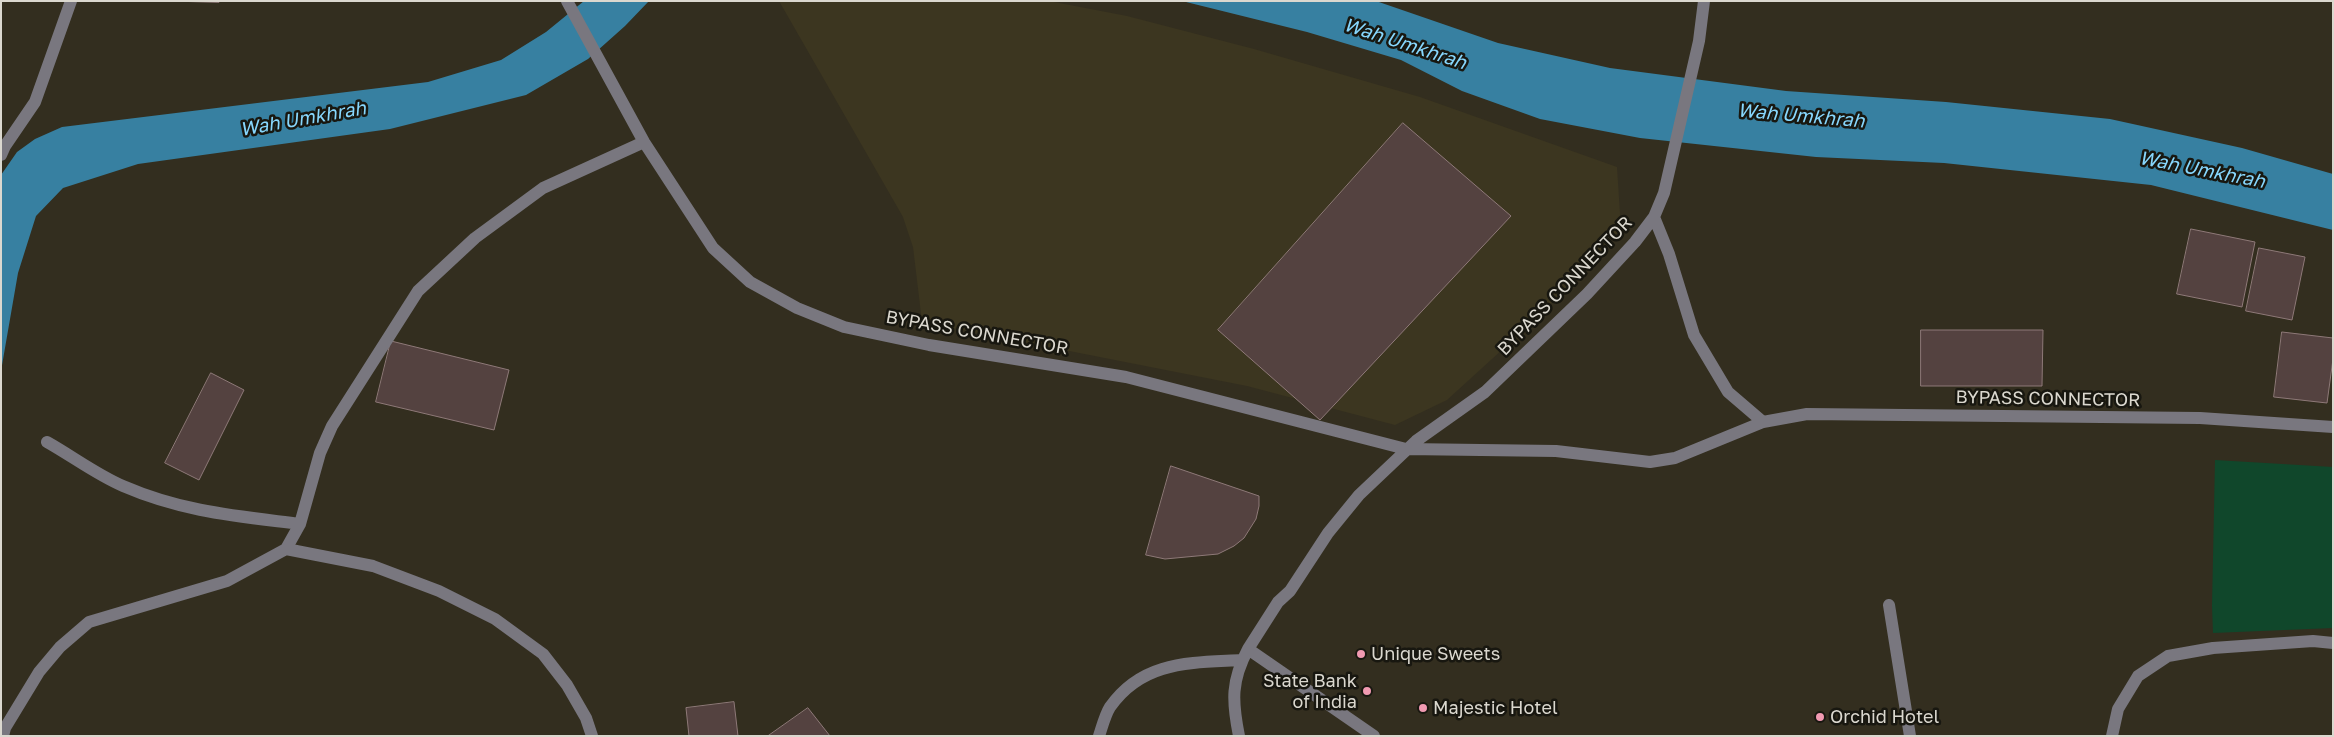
<!DOCTYPE html>
<html>
<head>
<meta charset="utf-8">
<style>
  body { margin:0 }
  #map { position:relative; width:2334px; height:737px; overflow:hidden; background:#332e1f; font-family:"Golos Text",sans-serif }
  canvas { display:block }
  .frame { position:absolute; inset:0; border:2px solid #dbd8cf; pointer-events:none }
</style>
</head>
<body>
<div id="map">
<canvas width="2334" height="737"></canvas>
<div class="frame"></div>
</div>
<script>
const ctx = document.querySelector('canvas').getContext('2d');
ctx.lineJoin = 'round';
function fill(path, color) {
  ctx.fillStyle = color;
  ctx.fill(path, 'evenodd');
}
function stroke(path, color, width, dash) {
  ctx.strokeStyle = color;
  ctx.lineWidth = width;
  ctx.lineCap = dash ? 'butt' : 'round';
  ctx.setLineDash(dash || []);
  ctx.stroke(path);
}
function drawText(font, color, halo, rows, align = 'center') {
  ctx.font = font + ' "Golos Text",sans-serif';
  ctx.lineWidth = 5;
  ctx.setLineDash([]);
  ctx.textBaseline = 'middle';
  ctx.strokeStyle = halo;
  ctx.fillStyle = color;
  for (const [text, x, y, turn = 0] of rows) {
    ctx.save();
    ctx.translate(x, y);
    ctx.rotate((+turn || 0) * Math.PI / 180);
    ctx.textAlign = isNaN(turn) ? turn : align;
    if (halo) ctx.strokeText(text, 0, 0);
    ctx.fillText(text, 0, 0);
    ctx.restore();
  }
}
const built = new Path2D(`
  M779 1H1049L1127 16 1254 49 1420 97 1617 167 1621 229 1537 318 1447 400 1395 425 1247 386 922 322 913 247 903 217Z`);
const green = new Path2D(`
  M2215 460 2333 467V628L2213 633 2212 606Z`);
const water = new Path2D(`
  M584 1H649L625 26 588 59 526 95 390 129 138 164 63 188 36 216 18 273 1 371V175L17 152 35 139 62 127 428 82 501 60 546 32Z
  M1182 1H1376L1498 43 1610 68 1786 91 1946 102 2110 119 2242 148 2333 174V230L2151 185 1944 163 1816 157 1640 138 1540 119 1462 91 1401 60 1307 32Z`);
const building = new Path2D(`
  M171 1H219V2Z
  M1403 123 1511 216 1320 420 1218 330Z
  M2191 229 2255 242 2242 307 2177 294Z
  M2259 248 2305 257 2292 320 2246 311Z
  M1921 330H2043L2042 386H1921Z
  M2282 332 2333 338V359L2327 403 2274 397Z
  M391 341 509 370 494 430 376 402Z
  M211 373 244 390 199 480 165 463Z
  M1171 466 1259 496V506L1256 519 1244 538 1234 546 1218 554 1165 559 1146 555Z
  M734 702 738 736H689L686 708Z
  M808 708 830 736H768Z`);
const minor = new Path2D(`
  M567 1 644 142 713 248 750 282 797 308 844 327 929 345 1126 377 1406 449 1556 451 1650 462 1675 458 1763 422 1807 414 2200 418 2333 427
  M1 155 5 146 35 102 71 1
  M1654 217 1669 254 1694 335 1728 392 1763 422
  M47 442C72 456 97 475 123 486 183 512 237 516 300 524
  M286 549 373 566 439 591 495 619 543 654 567 685 586 718 592 736
  M1889 605 1910 736
  M1248 649 1278 602 1290 591 1328 533 1359 495 1416 441 1485 392 1587 294 1635 242 1654 217 1664 193 1699 41 1704 1
  M3 736 5 728 39 672 60 647 89 622 227 581 286 549 300 524 320 453 332 426 418 291 475 238 543 188 644 142
  M1099 736C1102 727 1105 715 1110 707 1143 660 1191 663 1242 660
  M1239 736C1232 701 1231 681 1248 649L1374 736
  M2112 736 2118 709 2138 676 2168 656 2213 648 2313 641 2333 643`);
const markers = [
  [1361,654,5,"#f19ab1"],
  [1367,691,5,"#f19ab1"],
  [1423,708,5,"#f19ab1"],
  [1820,717,5,"#f19ab1"]
];
const streetNames = [
  ["BYPASS CONNECTOR",1565,286,-46],
  ["BYPASS CONNECTOR",977,333,10],
  ["BYPASS CONNECTOR",2048,399,1]
];
const poiNames = [
  ["Unique Sweets",1371,654],
  ["State Bank",1357,681,"right"],
  ["of India",1357,702,"right"],
  ["Majestic Hotel",1433,708],
  ["Orchid Hotel",1830,717]
];
const waterNames = [
  ["Wah Umkhrah",1405,44,18],
  ["Wah Umkhrah",1801,116,5],
  ["Wah Umkhrah",303,119,-10],
  ["Wah Umkhrah",2202,170,11]
];
fill(built, '#3c3620');
fill(green, '#10472b');
fill(water, '#3780a1');
fill(building, '#544240');
stroke(building, '#8e7978', 1);
stroke(minor, '#79777f', 12);
for (const [x, y, r, color] of markers) {
  const dot = new Path2D();
  dot.arc(x, y, r, 0, 2 * Math.PI);
  ctx.fillStyle = color;
  ctx.fill(dot);
  stroke(dot, '#181710', 2);
}
drawText('18px', '#dbd8cf', '#181710', streetNames);
drawText('18px', '#dbd8cf', '#181710', poiNames, 'left');
drawText('italic 19px', '#87d7fd', '#181710', waterNames);
</script>
</body>
</html>
